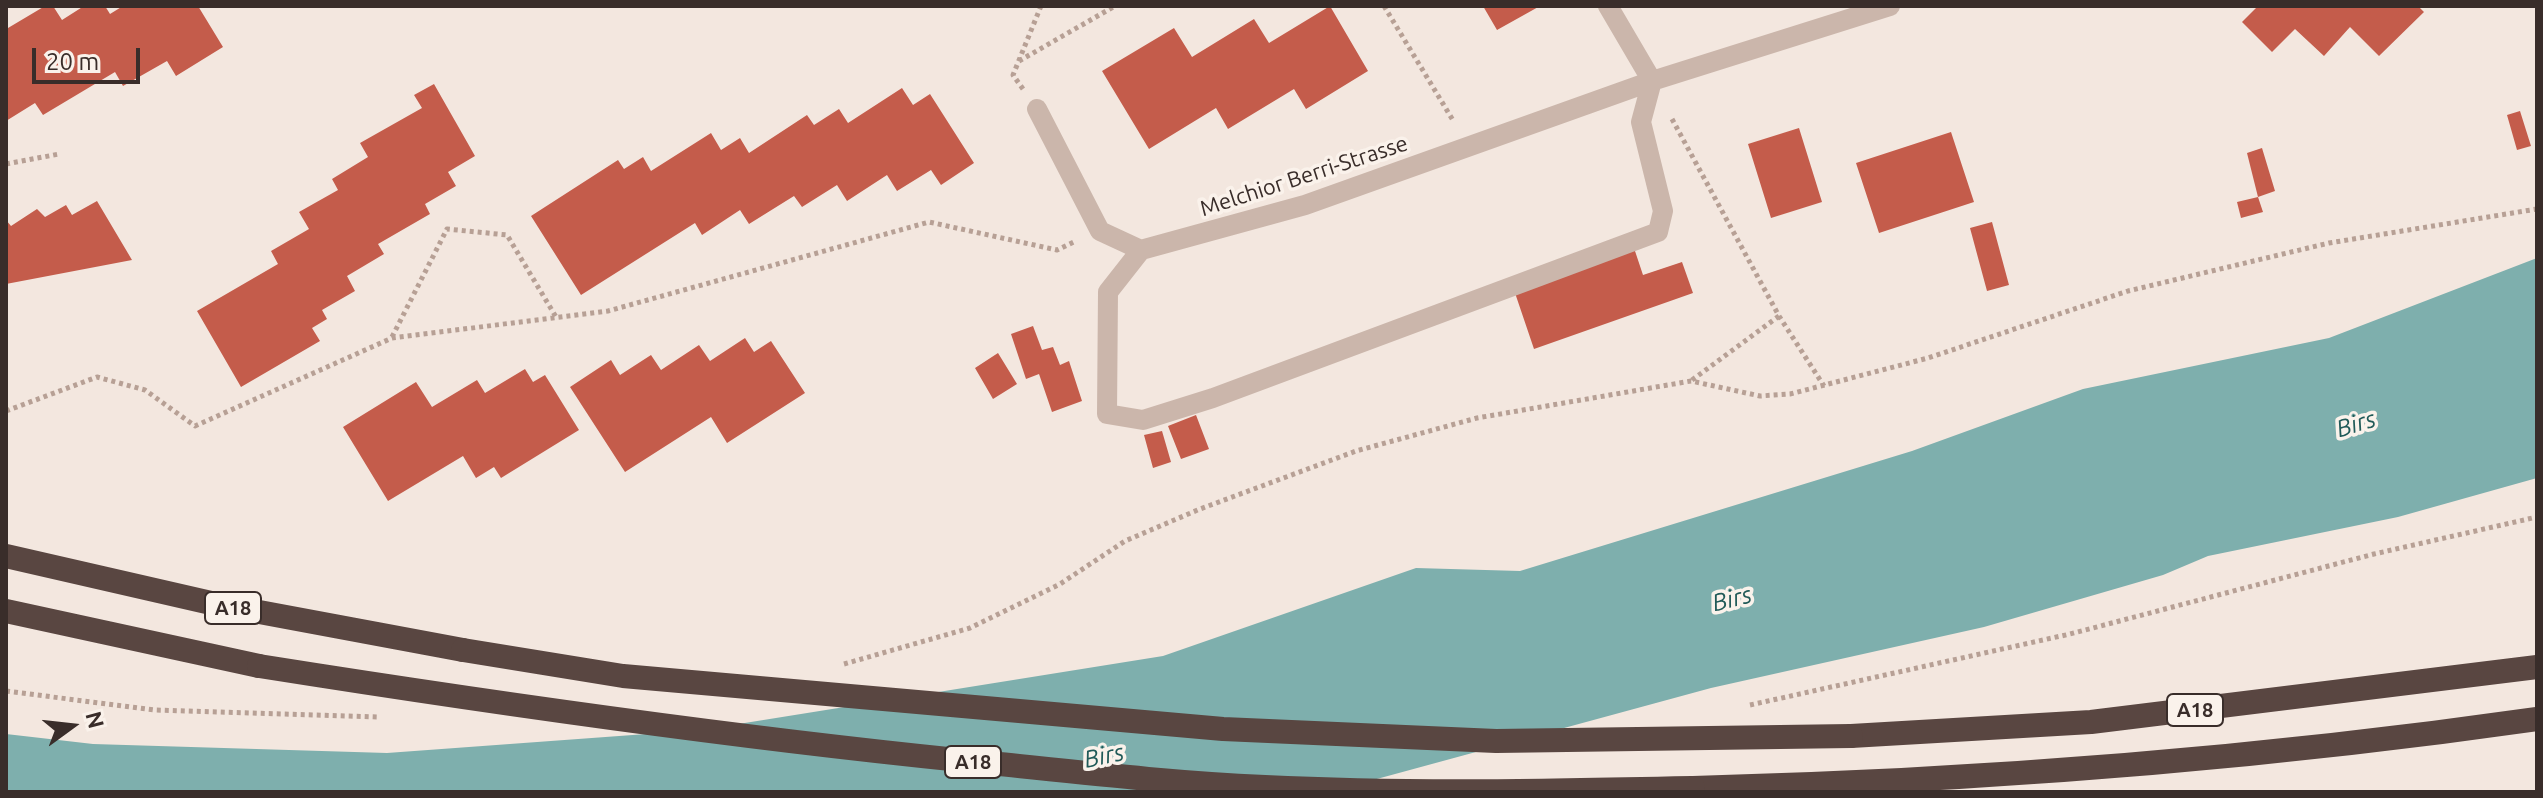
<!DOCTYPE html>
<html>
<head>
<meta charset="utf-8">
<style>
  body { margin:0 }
  #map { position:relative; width:2543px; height:798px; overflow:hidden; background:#f3e7df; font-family:Ubuntu,sans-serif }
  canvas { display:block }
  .frame { position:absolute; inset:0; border:8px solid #392d2a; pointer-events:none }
  .north { position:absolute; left:32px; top:686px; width:80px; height:80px; -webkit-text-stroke:6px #faf2eb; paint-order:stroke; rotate:75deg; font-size:22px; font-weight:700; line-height:32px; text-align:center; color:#392d2a }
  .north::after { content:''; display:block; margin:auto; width:28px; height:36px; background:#392d2a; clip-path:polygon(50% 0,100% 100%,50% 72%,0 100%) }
  .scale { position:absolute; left:32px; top:48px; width:108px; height:36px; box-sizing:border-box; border:4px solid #392d2a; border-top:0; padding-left:10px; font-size:24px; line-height:28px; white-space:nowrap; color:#392d2a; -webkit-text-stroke:6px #faf2eb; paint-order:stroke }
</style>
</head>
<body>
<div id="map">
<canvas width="2543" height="798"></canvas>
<div class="frame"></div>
<div class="north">N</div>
<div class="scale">20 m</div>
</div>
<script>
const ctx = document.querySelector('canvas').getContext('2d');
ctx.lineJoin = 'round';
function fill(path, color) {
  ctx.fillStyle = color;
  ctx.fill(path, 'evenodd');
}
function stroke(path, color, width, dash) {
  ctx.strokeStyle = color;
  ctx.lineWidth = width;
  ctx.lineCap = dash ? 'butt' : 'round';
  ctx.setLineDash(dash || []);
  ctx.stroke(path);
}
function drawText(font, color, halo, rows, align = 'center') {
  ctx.font = font + ' Ubuntu,sans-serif';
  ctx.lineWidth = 7;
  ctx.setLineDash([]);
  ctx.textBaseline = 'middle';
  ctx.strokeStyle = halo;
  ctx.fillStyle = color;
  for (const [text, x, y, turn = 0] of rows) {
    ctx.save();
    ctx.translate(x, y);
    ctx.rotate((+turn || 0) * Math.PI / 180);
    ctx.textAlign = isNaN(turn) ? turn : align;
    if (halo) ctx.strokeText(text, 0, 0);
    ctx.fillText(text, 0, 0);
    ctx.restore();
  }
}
const water = new Path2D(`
  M2537 258V478L2398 517 2208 556 2163 575 1984 627 1711 688 1329 792H6V734L93 744 387 753 701 730 1163 656 1416 568 1520 571 1912 451 2083 389 2329 338Z`);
const building = new Path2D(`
  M45 6H53L62 20 84 6H105L110 14 123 6H198L223 47 176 76 167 61 123 86 115 72 43 115 35 103 6 121V24L8 28Z
  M1330 6 1368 71 1306 109 1294 89 1228 129 1216 108 1149 149 1102 71 1174 28 1192 57 1254 19 1269 43Z
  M1483 6H1540L1497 30Z
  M2258 6H2418L2424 12 2379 56 2350 27 2324 56 2295 29 2272 52 2242 22Z
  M434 84 475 156 448 172 456 186 425 204 430 214 378 244 384 254 347 276 355 291 322 310 327 319 312 328 320 341 241 387 197 311 278 264 271 251 309 229 299 212 338 190 332 179 368 157 360 143 422 108 414 95Z
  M902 88 913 105 930 94 974 163 941 185 931 170 897 191 887 175 847 201 837 185 802 207 794 196 749 224 740 210 702 235 695 223 581 295 531 216 618 160 624 169 643 157 651 171 711 133 721 150 740 138 749 153 807 115 814 125 839 109 848 123Z
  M2520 111 2531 146 2517 150 2507 115Z
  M1799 128 1822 202 1771 218 1748 144Z
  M1951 132 1974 202 1879 233 1856 163Z
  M2262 148 2275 191 2258 197 2247 153Z
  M2258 197 2263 212 2241 218 2237 202Z
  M97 201 132 260 6 284V220L11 226 37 209 45 217 66 205 72 215Z
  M1992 222 2009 285 1987 291 1970 228Z
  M1634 248 1643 275 1682 262 1693 293 1534 349 1514 290Z
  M1033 326 1042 350 1053 347 1060 365 1069 361 1082 401 1052 412 1039 374 1026 379 1011 334Z
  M745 338 754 352 771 341 805 393 727 443 711 417 625 472 570 387 611 360 620 375 651 355 661 370 699 345 710 361Z
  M998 353 1017 384 993 399 975 368Z
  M525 369 533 382 545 375 579 430 501 478 494 467 476 478 463 456 388 501 343 427 416 382 432 407 477 380 485 393Z
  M1196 415 1209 449 1181 459 1168 426Z
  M1162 431 1171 462 1153 468 1144 435Z`);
const path = new Path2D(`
  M1384 6 1454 122
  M1019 61 1115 6
  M1023 89 1013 75 1041 6
  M1672 119 1779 316 1824 386
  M6 164 59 154
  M392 337 447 229 507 235 556 317
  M1692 380 1779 316
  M6 411 97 377 145 390 195 426 392 338 608 311 929 222 1057 250 1076 241
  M844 664 970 628 1060 584 1125 541 1200 509 1356 451 1477 418 1691 381 1760 396 1790 394 1928 358 2128 291 2329 243 2537 209
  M6 691 154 710 378 717
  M1750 705 2070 634 2374 554 2537 517`);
const minor = new Path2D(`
  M1608 6 1652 81
  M1037 109 1100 231 1141 250 1305 205 1652 81 1890 6
  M1141 250 1108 292 1107 414 1143 420 1213 398 1658 232 1663 211 1641 122 1652 81`);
const highway = new Path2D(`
  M6 556 211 603 463 650
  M6 611 259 666
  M1851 736 2091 722 2537 667
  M1693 788C1976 781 2257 759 2537 719`);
const highwayBridge = new Path2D(`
  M463 650 623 676 1223 729 1496 741 1851 736
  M259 666C505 705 751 740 999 764 1087 773 1177 783 1265 787 1408 794 1550 791 1693 788`);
const shields = [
  [233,608,56],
  [2195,710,56],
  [973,762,56]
];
const shieldNames = [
  ["A18",233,608],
  ["A18",2195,710],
  ["A18",973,762]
];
const streetNames = [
  ["Melchior Berri-Strasse",1304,176,-18]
];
const waterNames = [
  ["Birs",2356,424,-17],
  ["Birs",1732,599,-14],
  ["Birs",1104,756,-12]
];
fill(water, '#7eafad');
fill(building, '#c45c4b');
stroke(path, '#b7a095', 5, [4, 4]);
stroke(minor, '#cbb6ab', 20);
stroke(highway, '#594641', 24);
stroke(highwayBridge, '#594641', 24);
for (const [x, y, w] of shields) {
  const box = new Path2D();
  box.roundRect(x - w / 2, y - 16, w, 32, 6);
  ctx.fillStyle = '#faf2eb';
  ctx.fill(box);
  stroke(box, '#392d2a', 2);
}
drawText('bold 20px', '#392d2a', null, shieldNames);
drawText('22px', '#392d2a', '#faf2eb', streetNames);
drawText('italic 24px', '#205a58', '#faf2eb', waterNames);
</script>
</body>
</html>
